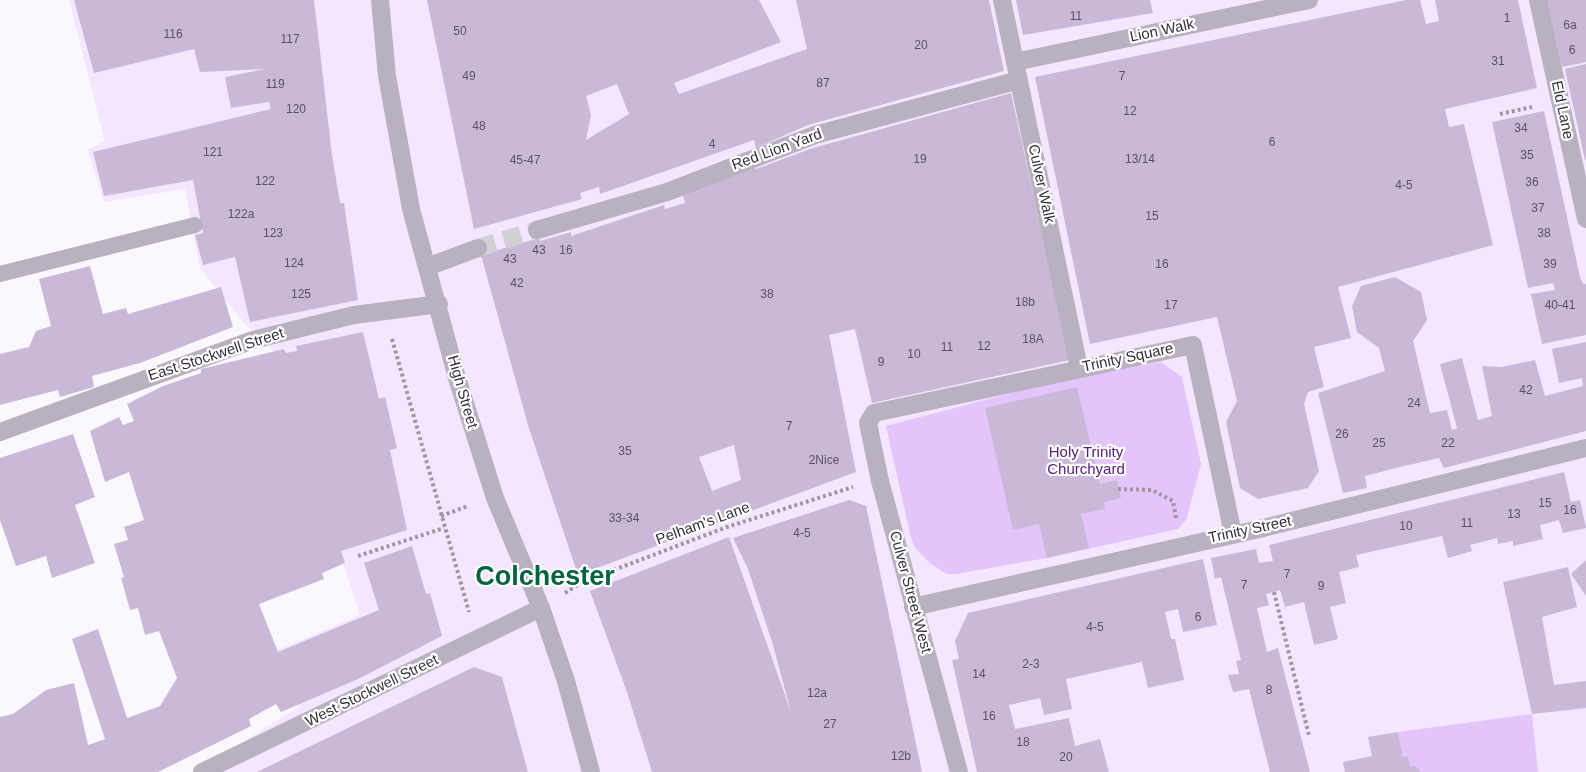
<!DOCTYPE html>
<html>
<head>
<meta charset="utf-8">
<style>
  body { margin:0 }
  canvas { display:block; background:#faf7fe }
</style>
</head>
<body>
<canvas width="1586" height="772"></canvas>
<script>
const ctx = document.querySelector('canvas').getContext('2d');
ctx.lineJoin = 'round';
function fill(path, color) {
  ctx.fillStyle = color;
  ctx.fill(path, 'evenodd');
}
function stroke(path, color, width, dash) {
  ctx.strokeStyle = color;
  ctx.lineWidth = width;
  ctx.lineCap = dash ? 'butt' : 'round';
  ctx.setLineDash(dash || []);
  ctx.stroke(path);
}
function drawText(font, color, halo, rows, align = 'center') {
  ctx.font = font + ' Arial,sans-serif';
  ctx.lineWidth = 4.5;
  ctx.setLineDash([]);
  ctx.textBaseline = 'middle';
  ctx.strokeStyle = halo;
  ctx.fillStyle = color;
  for (const [text, x, y, turn = 0] of rows) {
    ctx.save();
    ctx.translate(x, y);
    ctx.rotate((+turn || 0) * Math.PI / 180);
    ctx.textAlign = isNaN(turn) ? turn : align;
    if (halo) ctx.strokeText(text, 0, 0);
    ctx.fillText(text, 0, 0);
    ctx.restore();
  }
}
const built = new Path2D(`
  M69 0H1586V772H195L299 707 275 651 360 615 276 354 246 325 200 268 185 189 104 202 88 150 105 141Z`);
const green = new Path2D(`
  M1161 362 1182 377 1201 464 1186 520 1178 529 1047 558 956 574H947L931 564 916 549 911 538 886 426 1068 378Z
  M1532 714 1538 772H1421L1416 766H1410L1408 756 1403 757 1398 732Z`);
const building = new Path2D(`
  M74 0H314L332 155 340 203H344L358 300 250 322 235 257 203 265 195 235 203 233 193 180 104 196 93 152 271 109 269 102 231 108 225 77 265 69 200 72 194 49 94 73Z
  M427 0H759L781 42 674 83 679 94 807 49 796 0H989L1004 71 808 125 756 148 754 140 600 194 599 187 580 193 582 199 474 229ZM617 84 629 114 586 140 591 115 586 96Z
  M1016 0H1150L1153 13 1023 35Z
  M1406 0H1420L1426 24 1439 21 1435 0H1518L1537 88 1445 109 1449 127 1464 124 1493 245 1338 287 1351 338 1314 347 1324 387 1308 392 1304 404 1319 471 1308 488 1258 499 1240 488 1226 422 1237 401 1217 317 1090 344 1035 77Z
  M1547 0H1586V62L1562 67Z
  M1586 64V160H1585L1565 69Z
  M1011 93 1070 360 872 403 855 329 829 335 856 472 578 575 528 425 481 255 539 238 540 241 571 232V236L664 205 665 209 685 203 682 193 754 166 756 169 813 148ZM734 445 741 480 712 491 699 457Z
  M1544 111 1580 277 1583 284H1586V335L1542 344 1531 294 1555 290 1553 283 1528 288 1492 122Z
  M90 266 103 314 126 308 128 314 221 287 233 327 140 363 92 376 94 387 60 397 58 390 0 405V354L29 347 36 331 51 326 39 279Z
  M1395 277 1421 292 1427 320 1413 341 1430 413 1447 410 1452 430 1457 428 1440 364 1462 358 1478 420 1492 416 1482 366 1501 367 1535 360 1545 396 1583 386 1582 378 1559 383 1552 349 1586 342V431L1444 468 1439 458 1404 466 1365 476 1367 488 1343 493 1318 393 1385 371 1379 348 1357 332 1352 306 1361 286Z
  M363 332 379 399 385 397 397 448 390 450 407 530 341 551 345 563 322 573 324 579 259 604 278 652 379 610 364 563 412 546 426 594 430 593 442 636 358 679 281 712 276 704 249 719 251 726 158 772H0V717L13 714 46 690 74 683 88 745 105 739 72 639 98 629 127 718 160 706 177 678 159 631 145 635 138 608 130 610 121 578 124 577 114 544 128 540 124 527 144 520 129 472 105 482 90 431 119 417 123 425 134 421 127 404 163 386 201 373V369L284 349 286 353 297 351 296 346Z
  M1077 387 1100 484 1117 480 1121 498 1104 502 1105 509 1081 514 1089 548 1047 558 1039 524 1013 530 985 408Z
  M73 434 95 497 75 505 95 563 52 578 46 556 16 566 0 520V458Z
  M1564 472 1571 502 1580 500 1586 528 1563 533 1559 520 1540 525 1543 539 1513 546V541L1498 544 1497 538 1470 545 1472 551 1448 558 1442 536 1356 555 1359 567 1339 572 1346 603 1330 607 1338 639 1314 645 1304 602 1285 607 1280 590 1266 594 1269 605 1257 608 1267 652 1278 648 1310 772H1270L1249 689 1233 692 1228 675 1239 674 1236 661 1241 660 1221 577 1215 579 1211 558 1256 549 1259 563 1273 561 1269 545Z
  M849 500 866 506 922 772H652L627 692 590 591 729 537 791 712 773 645 748 569 733 538Z
  M1203 559 1217 625 1183 632 1178 609 1165 612 1171 639H1175L1184 680 1148 688 1142 662 1066 679 1072 709 1044 715 1040 698 1009 705 1015 729 1069 718 1075 746 1100 739 1109 772H977L952 660 959 659 955 641 968 613Z
  M1586 560V596L1571 574Z
  M1568 567 1577 607 1542 617 1554 685 1586 681V708L1532 714 1503 582Z
  M474 667 502 677 528 772H257Z
  M1398 732 1403 757 1408 756 1410 766H1416L1421 772H1345L1343 762 1372 756 1368 737Z`);
const pedestrianTunnel = new Path2D(`
  M478 248 537 230`);
const path = new Path2D(`
  M1500 114 1532 107
  M392 339 469 612
  M1118 489 1152 490 1173 501 1176 518
  M441 516 468 506
  M358 556 444 528
  M1274 592 1309 736
  M565 593 582 582 727 527 853 487`);
const service = new Path2D(`
  M0 274 195 225`);
const pedestrian = new Path2D(`
  M1002 0 1079 368
  M1538 0 1586 219
  M1015 62 1309 0
  M537 230 667 192 815 135 1019 80
  M427 267 478 248
  M880 481 868 423 874 413 1193 345 1233 534`);
const minor = new Path2D(`
  M0 432 253 340 354 315 439 304
  M880 481 959 772
  M913 607 1259 529 1586 448
  M202 772 541 608`);
const tertiary = new Path2D(`
  M380 0 387 76 411 209 457 378 495 498 541 608 566 681 591 772`);
const numberNames = [
  ["11",1076,17],
  ["1",1507,19],
  ["6a",1570,26],
  ["50",460,32],
  ["116",173,35],
  ["117",290,40],
  ["20",921,46],
  ["6",1572,51],
  ["31",1498,62],
  ["49",469,77],
  ["7",1122,77],
  ["87",823,84],
  ["119",275,85],
  ["120",296,110],
  ["12",1130,112],
  ["48",479,127],
  ["34",1521,129],
  ["6",1272,143],
  ["4",712,145],
  ["121",213,153],
  ["35",1527,156],
  ["19",920,160],
  ["13/14",1140,160],
  ["45-47",525,161],
  ["122",265,182],
  ["36",1532,183],
  ["4-5",1404,186],
  ["37",1538,209],
  ["122a",241,215],
  ["15",1152,217],
  ["123",273,234],
  ["38",1544,234],
  ["43",539,251],
  ["16",566,251],
  ["43",510,260],
  ["124",294,264],
  ["16",1162,265],
  ["39",1550,265],
  ["42",517,284],
  ["125",301,295],
  ["38",767,295],
  ["18b",1025,303],
  ["17",1171,306],
  ["40-41",1560,306],
  ["18A",1033,340],
  ["12",984,347],
  ["11",947,348],
  ["10",914,355],
  ["9",881,363],
  ["42",1526,391],
  ["24",1414,404],
  ["7",789,427],
  ["26",1342,435],
  ["25",1379,444],
  ["22",1448,444],
  ["35",625,452],
  ["2Nice",824,461],
  ["15",1545,504],
  ["16",1570,511],
  ["13",1514,515],
  ["33-34",624,519],
  ["11",1467,524],
  ["10",1406,527],
  ["4-5",802,534],
  ["7",1287,575],
  ["7",1244,586],
  ["9",1321,587],
  ["6",1198,618],
  ["4-5",1095,628],
  ["2-3",1031,665],
  ["14",979,675],
  ["8",1269,691],
  ["12a",817,694],
  ["16",989,717],
  ["27",830,725],
  ["18",1023,743],
  ["12b",901,757],
  ["20",1066,758]
];
const streetNames = [
  ["Lion Walk",1162,31,-12],
  ["Eld Lane",1562,110,78],
  ["Red Lion Yard",777,150,-20],
  ["Culver Walk",1041,184,78],
  ["East Stockwell Street",216,355,-18],
  ["Trinity Square",1128,358,-12],
  ["High Street",462,392,74],
  ["Pelham's Lane",703,524,-20],
  ["Trinity Street",1250,530,-12],
  ["Culver Street West",910,592,75],
  ["West Stockwell Street",372,691,-26]
];
const parkNames = [
  ["Holy Trinity",1086,453],
  ["Churchyard",1086,470]
];
const townNames = [
  ["Colchester",545,578]
];
fill(built, '#f3e6fe');
fill(green, '#e3c5fb');
fill(building, '#cab8d8');
stroke(pedestrianTunnel, '#d3cfd7', 18, [18, 9]);
stroke(path, '#9c97a0', 4, [3, 3]);
stroke(service, '#b9b1bf', 16);
stroke(pedestrian, '#b9b1bf', 18);
stroke(minor, '#b9b1bf', 18);
stroke(tertiary, '#b9b1bf', 18);
drawText('12px', '#5b5162', null, numberNames);
drawText('15px', '#362f3b', '#fff', streetNames);
drawText('15px', '#572278', '#fff', parkNames);
drawText('bold 27px', '#02633e', '#fff', townNames);
</script>
</body>
</html>
